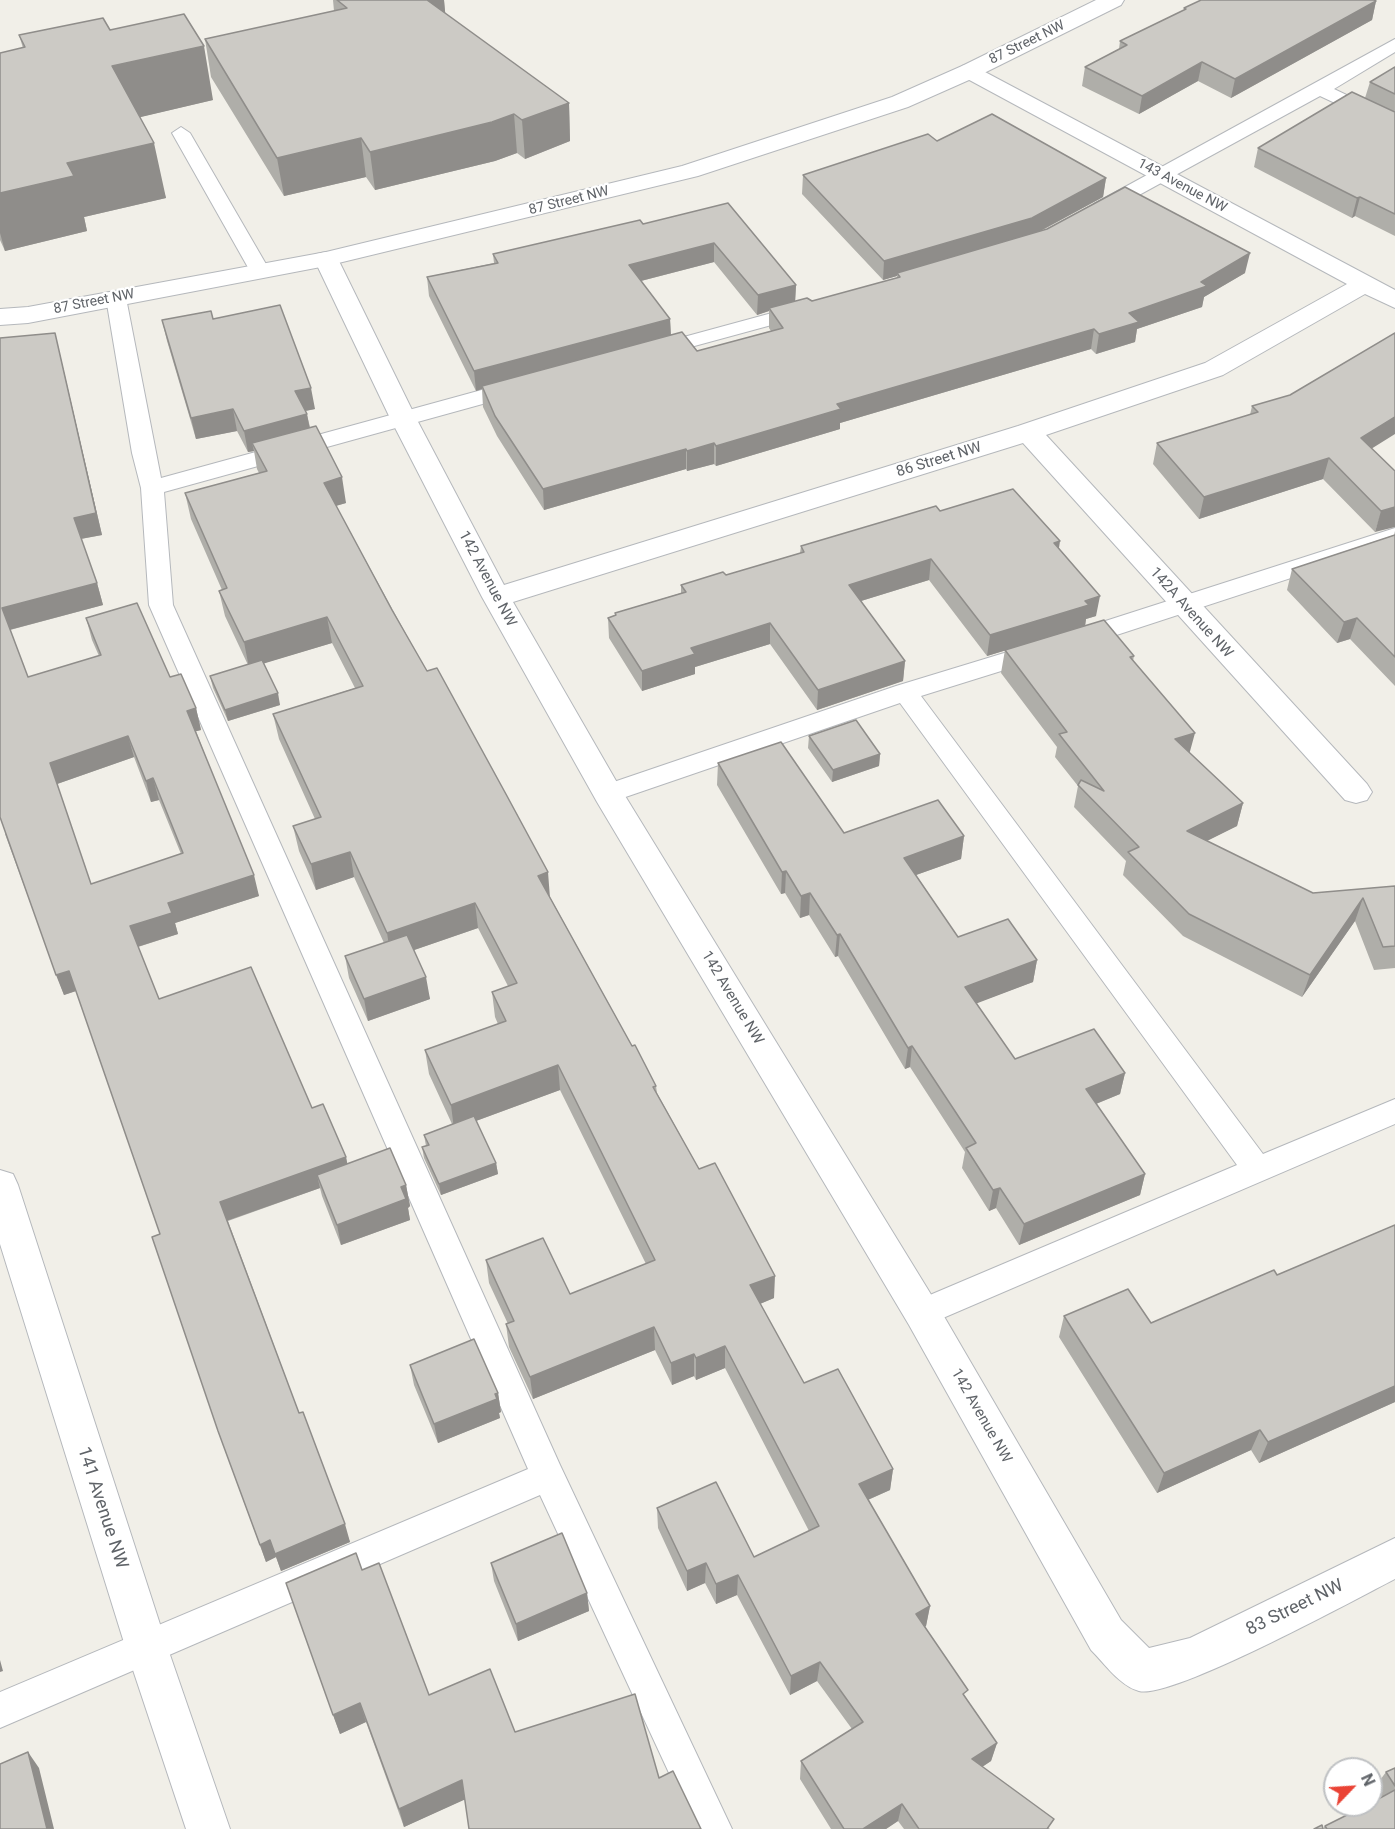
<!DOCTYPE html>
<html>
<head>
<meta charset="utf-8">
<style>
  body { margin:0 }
  #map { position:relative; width:1395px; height:1829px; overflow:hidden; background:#f1efe8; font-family:Roboto,sans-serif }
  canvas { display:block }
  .north { position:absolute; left:1323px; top:1757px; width:60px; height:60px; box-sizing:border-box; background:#fff; border:2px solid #bfc1c3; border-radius:50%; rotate:65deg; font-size:16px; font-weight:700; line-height:24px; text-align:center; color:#5f6368 }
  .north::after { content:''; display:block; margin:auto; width:21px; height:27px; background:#ea4335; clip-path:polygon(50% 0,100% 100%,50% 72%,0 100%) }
</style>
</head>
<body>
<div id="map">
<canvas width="1395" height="1829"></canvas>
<div class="north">N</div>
</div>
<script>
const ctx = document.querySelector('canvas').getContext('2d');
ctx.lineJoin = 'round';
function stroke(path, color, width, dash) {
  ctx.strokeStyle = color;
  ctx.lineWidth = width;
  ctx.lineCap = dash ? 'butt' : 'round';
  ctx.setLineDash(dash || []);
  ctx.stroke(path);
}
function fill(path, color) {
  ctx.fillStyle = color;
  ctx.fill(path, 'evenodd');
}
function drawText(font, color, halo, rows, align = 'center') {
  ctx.font = font + ' Roboto,sans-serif';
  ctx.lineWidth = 4.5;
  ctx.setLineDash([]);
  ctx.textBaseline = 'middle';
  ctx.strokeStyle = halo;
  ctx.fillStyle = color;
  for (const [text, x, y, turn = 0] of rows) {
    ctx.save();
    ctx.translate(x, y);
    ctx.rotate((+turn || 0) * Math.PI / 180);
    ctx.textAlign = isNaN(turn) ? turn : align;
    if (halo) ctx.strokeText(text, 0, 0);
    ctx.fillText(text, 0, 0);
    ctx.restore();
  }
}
const service = new Path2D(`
  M1395 39V52L1334 89 1395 118V131L1320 96 1108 212 1101 214 1091 208 1094 204Z
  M181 127 190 133 270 271 267 275H253L250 271 172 133Z
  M116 292 123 294 126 298 161 478 518 380 526 382 529 387 526 392 164 492 173 605 560 1465 732 1829H695L540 1495 0 1728V1692L528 1469 149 605 141 488 132 453 106 298 109 294Z
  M805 304 812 306 815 310 812 314 654 357 647 355 643 351 647 347Z
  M1395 528V544L1086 645 1077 647 1068 645 1065 639 1068 633Z
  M1037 643 1046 645 1049 651 1046 657 921 696 1263 1154 1395 1099V1124L922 1327 911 1323 906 1313 911 1303 1237 1165 900 703 608 803 599 801 595 794 599 787 896 686Z`);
const minor = new Path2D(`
  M970 64 1395 290V308L1365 294 1223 375 1046 435 1367 784 1372 792 1367 800 1356 803 1345 800 1023 443 513 602 619 786 935 1301 1121 1620 1149 1648 1190 1638 1395 1538V1579C1356 1599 1171 1700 1139 1691 1120 1686 1105 1664 1091 1650L909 1325 597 802 482 597 390 418 314 259 317 254 326 252 335 254 338 259 416 418 504 585 1018 426 1205 363 1347 284 962 76 959 71 962 66Z
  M0 1170 13 1174 18 1185 168 1649 230 1829H186L126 1649 0 1244Z`);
const tertiary = new Path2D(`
  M1096 0H1124L1121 5 978 76 908 107 698 176 326 266 28 323 0 325V309L28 307 326 252 682 166 892 97 962 66Z`);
const wall = new Path2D(`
  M333 0H444L445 14 569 103 570 141 525 159 517 153 495 161 375 190 366 177 284 196 211 77 205 39 334 11Z
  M1376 1 1372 20 1231 98 1198 81 1139 114 1082 86 1085 67 1119 49 1120 41 1184 10V8Z
  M110 30 213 100 140 117 166 198 84 217 87 231 5 251 0 240V53L23 48 19 35Z
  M1395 67V236L1355 216 1352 218 1254 167 1258 148 1365 98 1370 82Z
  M937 141 1106 178 1103 197 1039 232 1245 273 1204 297 1202 307 1137 329 1135 342 1096 354 1091 349 840 423V429L716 466 714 464 687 471 686 469 544 510 497 436 483 407 482 389 476 391 429 296 427 277 494 263 493 254 643 224 728 203 796 285 795 301H812L897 278V276L883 280 802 194 803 175ZM714 262 757 315 769 311V328L771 331 697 351 671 335 670 319 641 281Z
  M213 319 315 409 306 411 310 427 346 503 336 506 550 897 632 1046 656 1086 657 1093 699 1169 774 1298 760 1304 804 1383 893 1469 890 1490 868 1500 930 1606 926 1626 925 1627 966 1698 997 1743 991 1761 982 1767 1050 1829H904L898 1821 886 1829H831L800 1779 801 1761 852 1729 817 1681 790 1695 737 1595 716 1604 705 1583 687 1591 658 1528 657 1508 754 1557 809 1531 725 1368 696 1380 694 1376 672 1385 655 1350 533 1399 509 1347 506 1324H508L489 1283 486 1260 570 1294 646 1264 560 1090 476 1121 496 1163 498 1174 441 1195 424 1158 422 1147 426 1146 424 1135 452 1124 429 1074 425 1050 498 1024 495 1017 492 992 508 986 478 928 414 950 430 999 368 1021 349 978 345 956 384 943 354 877 316 890 299 851 293 826 315 819 279 739 273 714 355 688 332 643 264 663 280 705 228 721 213 688 210 676 248 665 225 616 219 591 222 590 191 519 185 493 259 473 257 469 254 451 248 452 237 431 196 439 167 341 162 320Z
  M0 338 60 355 102 535 81 539 97 583 103 605 10 630 28 677 99 656 92 640 86 618 170 677 196 708 201 730 196 731 259 896 175 923 178 934 138 947 159 999 312 1108 346 1157 347 1164 406 1185 410 1206 408 1208 410 1220 341 1245 322 1196 320 1188 228 1221 299 1413 350 1542 281 1571 276 1557 266 1562 218 1431 160 1234 76 991 64 995 5 834ZM134 757 151 802 159 800 181 854 91 884 57 784Z
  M1252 406 1372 449 1395 471 1375 532 1323 479 1199 519 1153 464 1157 443 1250 415Z
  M940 511 1059 548 1096 616 1086 619 1085 626 987 656 929 580 861 601 905 661 903 681 817 710 770 644 695 667V674L642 691 609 638 608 618 615 616V613L681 593V585L726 575 800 553 801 546Z
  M1395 531V686L1350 639 1337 643 1287 590 1292 569 1394 535Z
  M1005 650 1134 656 1133 661 1190 753 1243 803 1237 826 1206 841 1313 893 1395 886V968L1374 970 1355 921 1302 997 1183 936 1123 875 1126 861 1074 807 1078 786 1055 757 1057 747 1001 673Z
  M809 736 880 754 879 766 832 782 808 748Z
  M718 763 844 833 964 836 961 859 916 875 958 937 1037 960 1033 982 976 1003 1015 1059 1125 1073 1120 1094 1096 1104 1145 1174 1140 1195 1019 1245 996 1208 989 1211 962 1168 965 1152 910 1067 905 1069 838 956 835 957 809 915 800 918 785 893 781 894 717 785Z
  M1395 1225V1402L1259 1463 1251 1450 1157 1493 1059 1337 1064 1316 1151 1323 1277 1275Z
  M410 1365 498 1393 501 1412 499 1413 500 1418 438 1443 414 1385Z
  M491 1563 587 1593 589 1611 518 1641 494 1581Z
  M362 1570 429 1695 515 1732 659 1778 465 1799 404 1827 366 1722 340 1734 286 1583Z
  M1395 1768V1829H1323L1325 1826 1382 1797 1375 1787 1386 1772Z`);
const shadedWall = new Path2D(`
  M426 0H444L447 32Z
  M1376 1 1372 20 1231 98 1235 79Z
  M204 46 213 100 124 121 112 66Z
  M1202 62 1198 81 1139 114 1142 96Z
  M569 103 570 141 525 159 522 120Z
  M514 114 517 153 495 161 375 190 370 152Z
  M361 138 366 177 284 196 277 158Z
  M154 143 166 198 84 217 87 231 5 251 0 233V193L67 163Z
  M1106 178 1103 197 1029 237 897 273V276L883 280 884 261Z
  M1360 197 1355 216 1352 218 1357 198Z
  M714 243V262L629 284V265Z
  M1250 253 1245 273 1204 297 1202 307 1137 329 1135 342 1096 354 1099 334 1129 313 1201 282Z
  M796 285 795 304 769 308V311L757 315 758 295Z
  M670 319 671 338 482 386V389L476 391 474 371Z
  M1094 329 1091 349 840 423V429L716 466V446L837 404Z
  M55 333 102 535 80 539 74 518Z
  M311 388 315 409 299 412 295 391Z
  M233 409 237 431 196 439 191 418Z
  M307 414 311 435 252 443 254 451 248 452 244 431Z
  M1395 417V434L1355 459 1361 438Z
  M714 443V464L687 471V451Z
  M686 449V469L544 510 543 489Z
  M1329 458 1323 479 1199 519 1204 497Z
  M342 477 346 503 328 508 324 483Z
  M1395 507V527L1375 532 1381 511Z
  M1060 541 1057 561 1054 543Z
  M931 559 929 580 848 605 849 585Z
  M97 583 103 605 9 630 2 608Z
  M1100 596 1096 616 1086 619 1085 626 987 656 990 635Z
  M327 617 332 643 249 668 244 642Z
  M1357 618 1350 639 1337 643 1344 622Z
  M770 623V644L695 667V674L642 691V671L691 648Z
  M905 661 903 681 817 710 818 690Z
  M278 693 280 705 228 721 225 710Z
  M196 708 201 730 193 732 187 711Z
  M1195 733 1189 755 1175 739Z
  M128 736 134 757 57 784 50 763Z
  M880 754 879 766 832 782 833 770Z
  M153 778 159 800 151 802 146 781Z
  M1243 803 1237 826 1181 854 1187 831Z
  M964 836 961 859 902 880 904 858Z
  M350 852 354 877 316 890 311 864Z
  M786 871 785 893 781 894 782 872Z
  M548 872 550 898 538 876Z
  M254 875 259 896 175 923 178 934 137 947 130 926 168 903Z
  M810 893 809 915 800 918 801 896Z
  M1363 898 1355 921 1302 997 1310 975Z
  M475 903 478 928 391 958 387 933Z
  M840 934 838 956 835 957 837 935Z
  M1037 960 1033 982 962 1009 965 987Z
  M69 971 76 991 64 995 56 975Z
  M426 977 430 999 368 1021 364 999Z
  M912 1046 910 1067 905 1069 908 1048Z
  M558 1065 560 1090 454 1129 451 1105Z
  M1125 1073 1120 1094 1081 1110 1086 1089Z
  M346 1157 350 1177 317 1175 320 1188 226 1221 220 1202Z
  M496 1163 498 1174 441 1195 439 1184Z
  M1145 1174 1140 1195 1019 1245 1024 1224Z
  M406 1185 410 1206 408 1208 410 1220 341 1245 337 1225 401 1187Z
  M1000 1188 996 1208 989 1211 993 1190Z
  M775 1276 774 1298 750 1308V1285Z
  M654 1327 655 1350 533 1399 530 1377Z
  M725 1346V1368L696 1380V1358Z
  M694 1354V1376L672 1385 671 1363Z
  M1395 1386V1402L1259 1463 1268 1442Z
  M498 1393 501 1412 499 1413 500 1418 438 1443 434 1424Z
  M1260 1430 1251 1450 1157 1493 1164 1473Z
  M893 1469 890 1490 856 1505 859 1484Z
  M345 1524 350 1542 281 1571 275 1554Z
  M270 1540 276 1557 266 1562 260 1545Z
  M706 1563 705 1583 687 1591V1571Z
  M738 1575 737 1595 716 1604V1584Z
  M587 1593 589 1611 518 1641 516 1624Z
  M930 1606 926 1626 912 1633 916 1614Z
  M0 1660 3 1671 0 1672Z
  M820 1662 817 1681 790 1695 791 1676Z
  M360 1703 366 1722 340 1734 333 1715Z
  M997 1743 991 1761 967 1777 972 1759Z
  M28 1752 39 1768 54 1829H47Z
  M462 1780 466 1799 404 1827 399 1809Z
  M902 1804 898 1821 886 1829H863Z`);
const building = new Path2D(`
  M337 0H427L569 103 522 120 514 114 492 122 370 152 361 138 277 158 205 39 347 8Z
  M1201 0H1374L1376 1 1235 79 1202 62 1142 96 1085 67 1127 45 1120 41 1186 9 1184 8Z
  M184 14 204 46 112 66 154 143 67 163 74 176 0 193V53L25 47 19 35 103 18 110 30Z
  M1395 67V94L1370 82Z
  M1352 92 1395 112V214L1360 197 1357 198 1258 148Z
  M992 114 1106 178 1032 218 884 261 803 175 928 134 937 141Z
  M1125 187 1250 253 1201 282 1207 286 1129 313 1139 322 1099 334 1094 329 837 404 841 409 716 446 714 443 687 451 686 449 543 489 495 416 482 386 682 332 697 351 783 328 769 308 807 298 812 301 900 277 897 273 1047 229Z
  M728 203 796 285 758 295 714 243 629 265 670 319 474 371 427 277 498 263 493 254 640 220 643 224Z
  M280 305 311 388 295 391 307 414 244 431 233 409 191 418 162 320 211 311 213 319Z
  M55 333 96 513 74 518 97 583 2 608 28 677 101 655 86 618 137 603 170 677 181 674 196 708 187 711 254 875 168 903 172 913 130 926 159 999 251 967 312 1108 323 1104 346 1157 220 1202 299 1413 303 1412 345 1524 275 1554 270 1540 260 1545 218 1431 152 1237 160 1234 69 971 56 975 0 817V338ZM128 736 146 781 153 778 183 853 91 884 50 763Z
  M1395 333V417L1361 438 1395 471V507L1381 511 1329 458 1204 497 1157 443 1258 412 1252 406 1290 395Z
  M316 426 342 477 324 483 392 610 427 671 437 668 507 796 548 872 538 876 632 1046 635 1045 656 1086 653 1087 699 1169 715 1163 775 1276 750 1285 804 1383 838 1369 893 1469 859 1484 930 1606 916 1614 968 1690 963 1694 997 1743 972 1759 1054 1819 1047 1829H919L902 1804 863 1829H844L801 1761 863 1722 820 1662 791 1676 738 1575 716 1584 706 1563 687 1571 657 1508 716 1482 754 1557 819 1526 725 1346 696 1358 694 1354 671 1363 654 1327 530 1377 506 1324 514 1321 486 1260 543 1238 570 1294 655 1260 558 1065 451 1105 425 1050 506 1021 492 992 517 983 475 903 387 933 350 852 311 864 293 826 321 817 273 714 363 686 327 617 244 642 219 591 227 588 185 493 267 471 252 443Z
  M1013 489 1060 541 1054 543 1100 596 1085 601 1089 605 990 635 931 559 849 585 905 661 818 690 770 623 691 648 695 654 642 671 608 618 616 615 615 613 686 592 681 585 723 572 726 575 804 552 801 546 936 506 940 511Z
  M1395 535V657L1357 618 1344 622 1292 569Z
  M1104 620 1134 656 1130 657 1195 733 1175 739 1243 803 1187 831 1313 893 1395 886V946L1383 947 1363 898 1310 975 1189 914 1128 852 1139 847 1078 785 1081 780 1104 791 1059 734 1067 732 1005 650Z
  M262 660 278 693 225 710 210 676Z
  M856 720 880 754 833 770 809 736Z
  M781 742 844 833 938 800 964 836 904 858 958 937 1008 919 1037 960 965 987 1015 1059 1094 1029 1125 1073 1086 1089 1145 1174 1024 1224 1000 1188 993 1190 966 1148 976 1143 912 1046 908 1048 840 934 837 935 810 893 801 896 786 871 782 872 718 763Z
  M407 935 426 977 364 999 345 956Z
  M474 1116 496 1163 439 1184 422 1147 429 1145 424 1135Z
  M390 1148 406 1185 401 1187 406 1199 337 1225 317 1175Z
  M1395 1225V1386L1268 1442 1260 1430 1164 1473 1064 1316 1128 1289 1151 1323 1274 1270 1277 1275Z
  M474 1339 498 1393 495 1394 497 1399 434 1424 410 1365Z
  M562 1533 587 1593 516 1624 491 1563Z
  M356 1553 362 1570 379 1563 429 1695 490 1669 515 1732 635 1694 659 1778 673 1771 701 1829H469L462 1780 399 1809 360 1703 333 1715 286 1583Z
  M28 1752 47 1829H0V1764Z
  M1395 1768V1786L1386 1772Z
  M1395 1790V1829H1327L1325 1826 1367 1805H1371V1803Z
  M1322 1825 1323 1829H1314Z`);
const farStreetnames = [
  ["87 Street NW",1027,43,-26],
  ["143 Avenue NW",1182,186,28],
  ["87 Street NW",569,201,-14],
  ["87 Street NW",94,302,-11]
];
const streetNames = [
  ["86 Street NW",939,460,-17],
  ["142 Avenue NW",487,579,62],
  ["142A Avenue NW",1191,613,48],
  ["142 Avenue NW",732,998,59],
  ["142 Avenue NW",981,1416,60]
];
const nearStreetnames = [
  ["141 Avenue NW",102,1508,72],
  ["83 Street NW",1295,1608,-26]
];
stroke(service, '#b5b8bc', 2);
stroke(minor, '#b5b8bc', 2);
stroke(tertiary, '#b5b8bc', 2);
fill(service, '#fff');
fill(minor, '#fff');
fill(tertiary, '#fff');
fill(wall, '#afaea9');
fill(shadedWall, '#8f8d8a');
fill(building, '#cccac5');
stroke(building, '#8f8d8a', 1.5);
drawText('14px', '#5f6368', '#fff', farStreetnames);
drawText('15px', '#5f6368', '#fff', streetNames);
drawText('18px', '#5f6368', '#fff', nearStreetnames);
</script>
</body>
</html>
